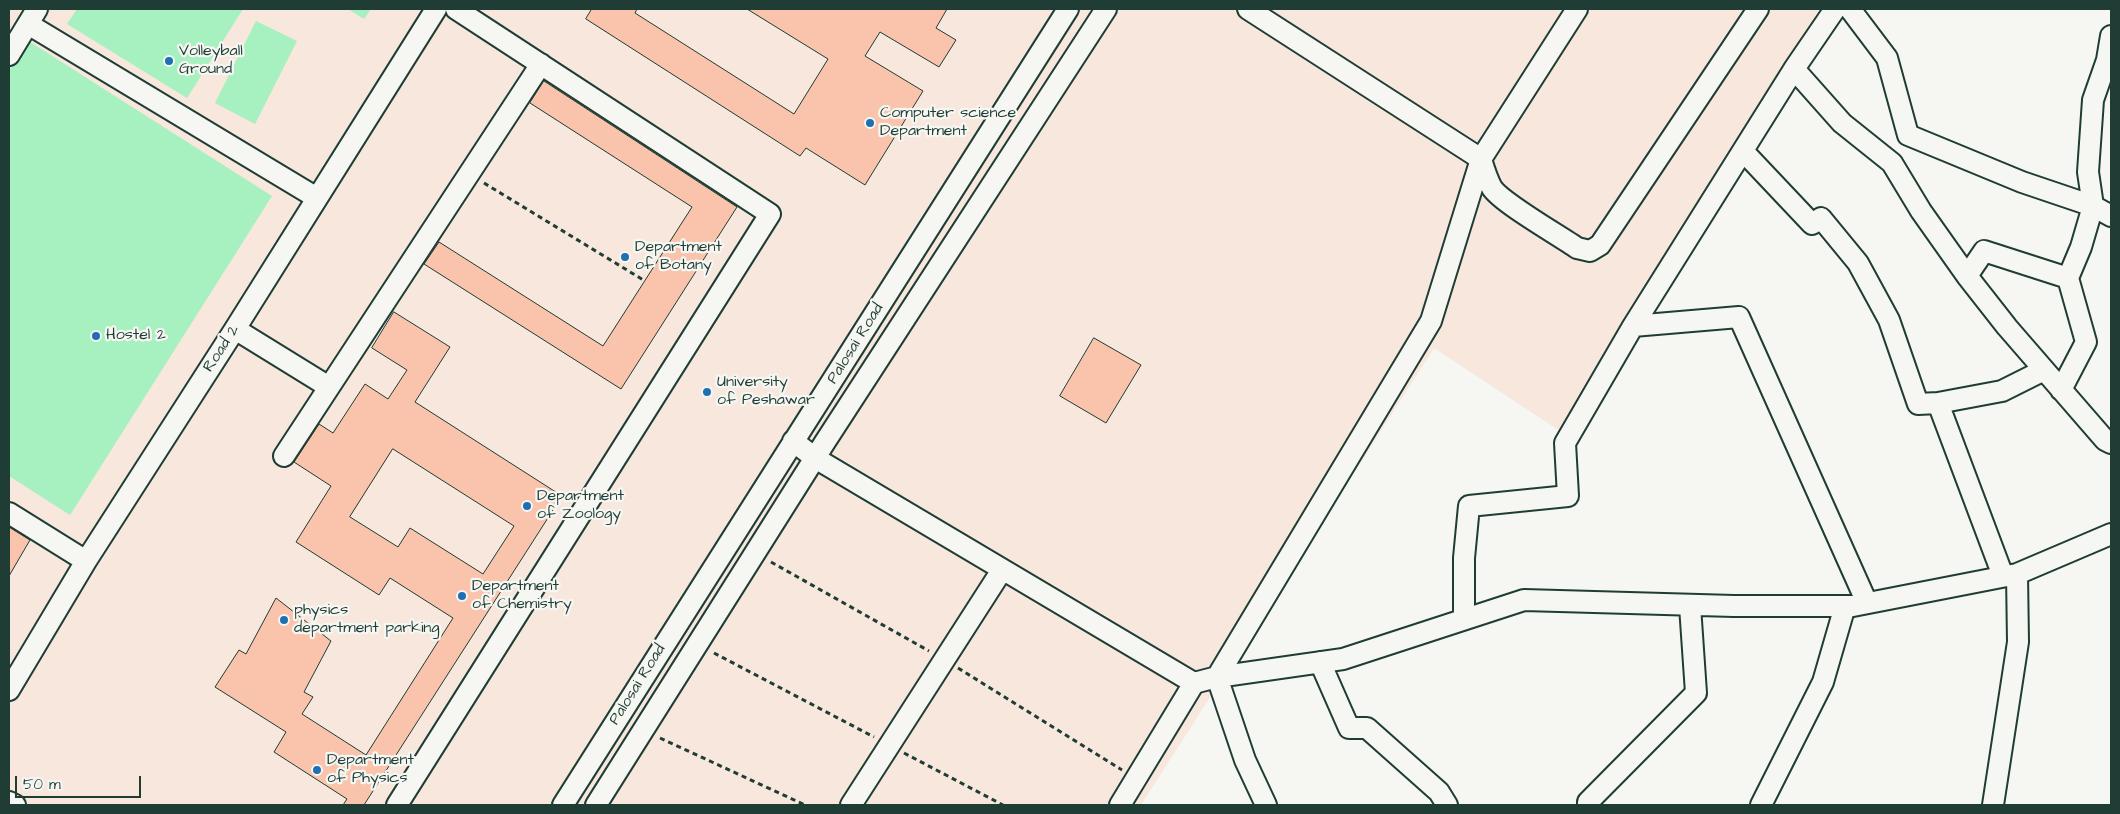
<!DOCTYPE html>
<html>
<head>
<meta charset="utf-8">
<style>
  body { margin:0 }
  #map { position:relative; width:2120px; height:814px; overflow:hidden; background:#f6f6f2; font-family:"Architects Daughter",sans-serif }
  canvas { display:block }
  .frame { position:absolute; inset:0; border:10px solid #1f3d34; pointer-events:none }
  .scale { position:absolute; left:15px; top:776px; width:126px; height:22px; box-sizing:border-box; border:2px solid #1f3d34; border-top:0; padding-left:6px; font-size:15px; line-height:18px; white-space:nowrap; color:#1f3d34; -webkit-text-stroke:4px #f6f6f2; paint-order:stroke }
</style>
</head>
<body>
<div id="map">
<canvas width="2120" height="814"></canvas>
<div class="frame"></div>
<div class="scale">50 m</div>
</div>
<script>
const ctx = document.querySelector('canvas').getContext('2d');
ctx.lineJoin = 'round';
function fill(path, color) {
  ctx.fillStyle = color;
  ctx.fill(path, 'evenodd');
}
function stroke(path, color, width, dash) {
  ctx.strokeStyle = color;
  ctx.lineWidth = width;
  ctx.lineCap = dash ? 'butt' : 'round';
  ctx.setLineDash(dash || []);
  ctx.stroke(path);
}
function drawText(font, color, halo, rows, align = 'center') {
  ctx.font = font + ' "Architects Daughter",sans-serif';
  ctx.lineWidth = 4.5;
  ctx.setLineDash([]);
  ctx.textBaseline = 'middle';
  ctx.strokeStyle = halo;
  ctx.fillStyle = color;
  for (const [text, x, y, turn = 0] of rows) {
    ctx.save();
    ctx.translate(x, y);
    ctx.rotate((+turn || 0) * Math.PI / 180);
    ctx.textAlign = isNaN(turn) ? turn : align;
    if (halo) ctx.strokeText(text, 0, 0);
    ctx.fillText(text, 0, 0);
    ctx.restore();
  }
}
const built = new Path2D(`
  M9 9H1837L1569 437 1434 348 1141 805H9Z`);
const green = new Path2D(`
  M77 9H243L187 98 67 24Z
  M348 9H371L364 19Z
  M256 21 297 41 255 124 215 103Z
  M27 40 272 196 70 515 9 476V70Z`);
const building = new Path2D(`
  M592 9H637L635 13 794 114 828 59 747 9H947L936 28 956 40 939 67 880 32 865 56 923 91 865 185 806 148 800 156 586 19Z
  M544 81 737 207 621 389 424 264 439 242 603 346 692 207 530 103Z
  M394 312 450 347 415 402 562 496 364 805H343L347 799 274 752 286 732 215 687 239 650 246 654 276 598 331 641 304 692 313 697 302 714 366 755 453 618 390 578 379 595 296 542 331 486 294 462 319 424 333 433 365 384 388 399 407 370 372 348ZM393 449 514 526 483 574 410 528 398 547 350 517Z
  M1094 338 1141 365 1106 423 1060 396Z
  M9 527 30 540 9 576Z`);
const path = new Path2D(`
  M484 183 645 281
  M771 562 929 651
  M714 653 874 737
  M958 668 1122 770
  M660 738 805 805
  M904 753 1003 805`);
const minor = new Path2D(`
  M1248 9 1481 159C1484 169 1487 179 1492 188 1502 203 1560 236 1577 248L1590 251 1600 245 1758 9
  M1850 9 1887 58 1908 135 2022 182 2093 206 2111 216
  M28 24 317 198
  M9 55 37 9
  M1794 69 1842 123 1892 163 1921 211 1967 276 2007 327 2105 440 2111 443
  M1743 151 1812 224 1821 218 1858 263 1889 320 1918 404 1938 403
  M1967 276 1984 251 2068 278
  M1633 326 1794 69 1835 9
  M235 329 329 387
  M2061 390 2086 342 2068 278 2081 247 2093 206 2088 172 2093 100 2107 60 2111 36
  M793 441 815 458 1194 683 1217 677 1343 659 1524 600 1734 606H1853L2017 574 2111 534
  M284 456 541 64
  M9 513 86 561
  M2003 576 1938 403 2002 391 2044 370
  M1464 619V558L1469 506 1568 496 1565 443 1633 326 1739 317 1867 603
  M1320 662 1349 728H1367L1439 792 1447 805
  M9 690 86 561 235 329 436 9
  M9 802 15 805
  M397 805 770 214 456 9
  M563 805 1068 9
  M596 805 825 442 1106 9
  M851 805 1002 570
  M1120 805 1194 683
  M1266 805 1245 760 1217 677 1431 321 1481 159 1577 9
  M1588 805V802L1696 693 1690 606
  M1761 805 1823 682 1845 606
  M1993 805 2018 642 2017 574`);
const markers = [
  [169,61,5,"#1f6fb2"],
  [870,123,5,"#1f6fb2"],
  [625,257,5,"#1f6fb2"],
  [96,336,5,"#1f6fb2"],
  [707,392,5,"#1f6fb2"],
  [527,506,5,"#1f6fb2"],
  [462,596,5,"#1f6fb2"],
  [284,620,5,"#1f6fb2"],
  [317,770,5,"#1f6fb2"]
];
const poiNames = [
  ["Volleyball",179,52],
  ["Ground",179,70],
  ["Computer science",880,114],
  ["Department",880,132],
  ["Department",635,248],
  ["of Botany",635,266],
  ["Hostel 2",106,336],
  ["University",717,383],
  ["of Peshawar",717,401],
  ["Department",537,497],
  ["of Zoology",537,515],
  ["Department",472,587],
  ["of Chemistry",472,605],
  ["physics",294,611],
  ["department parking",294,629],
  ["Department",327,761],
  ["of Physics",327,779]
];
const streetNames = [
  ["Palosai Road",856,344,-58],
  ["Road 2",222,349,-57],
  ["Palosai Road",638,685,-58]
];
fill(built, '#f7e7dd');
fill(green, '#a7f0bf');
fill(building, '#f9c3ac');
stroke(building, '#1f3d34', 1);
stroke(minor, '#1f3d34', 24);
stroke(path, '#1f3d34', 3, [5, 4]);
stroke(minor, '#f6f6f2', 20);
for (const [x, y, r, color] of markers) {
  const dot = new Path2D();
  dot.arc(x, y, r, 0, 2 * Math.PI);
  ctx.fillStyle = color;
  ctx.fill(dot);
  stroke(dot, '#f6f6f2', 2);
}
drawText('16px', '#1f3d34', '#f6f6f2', poiNames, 'left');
drawText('16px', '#1f3d34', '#f6f6f2', streetNames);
</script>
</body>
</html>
